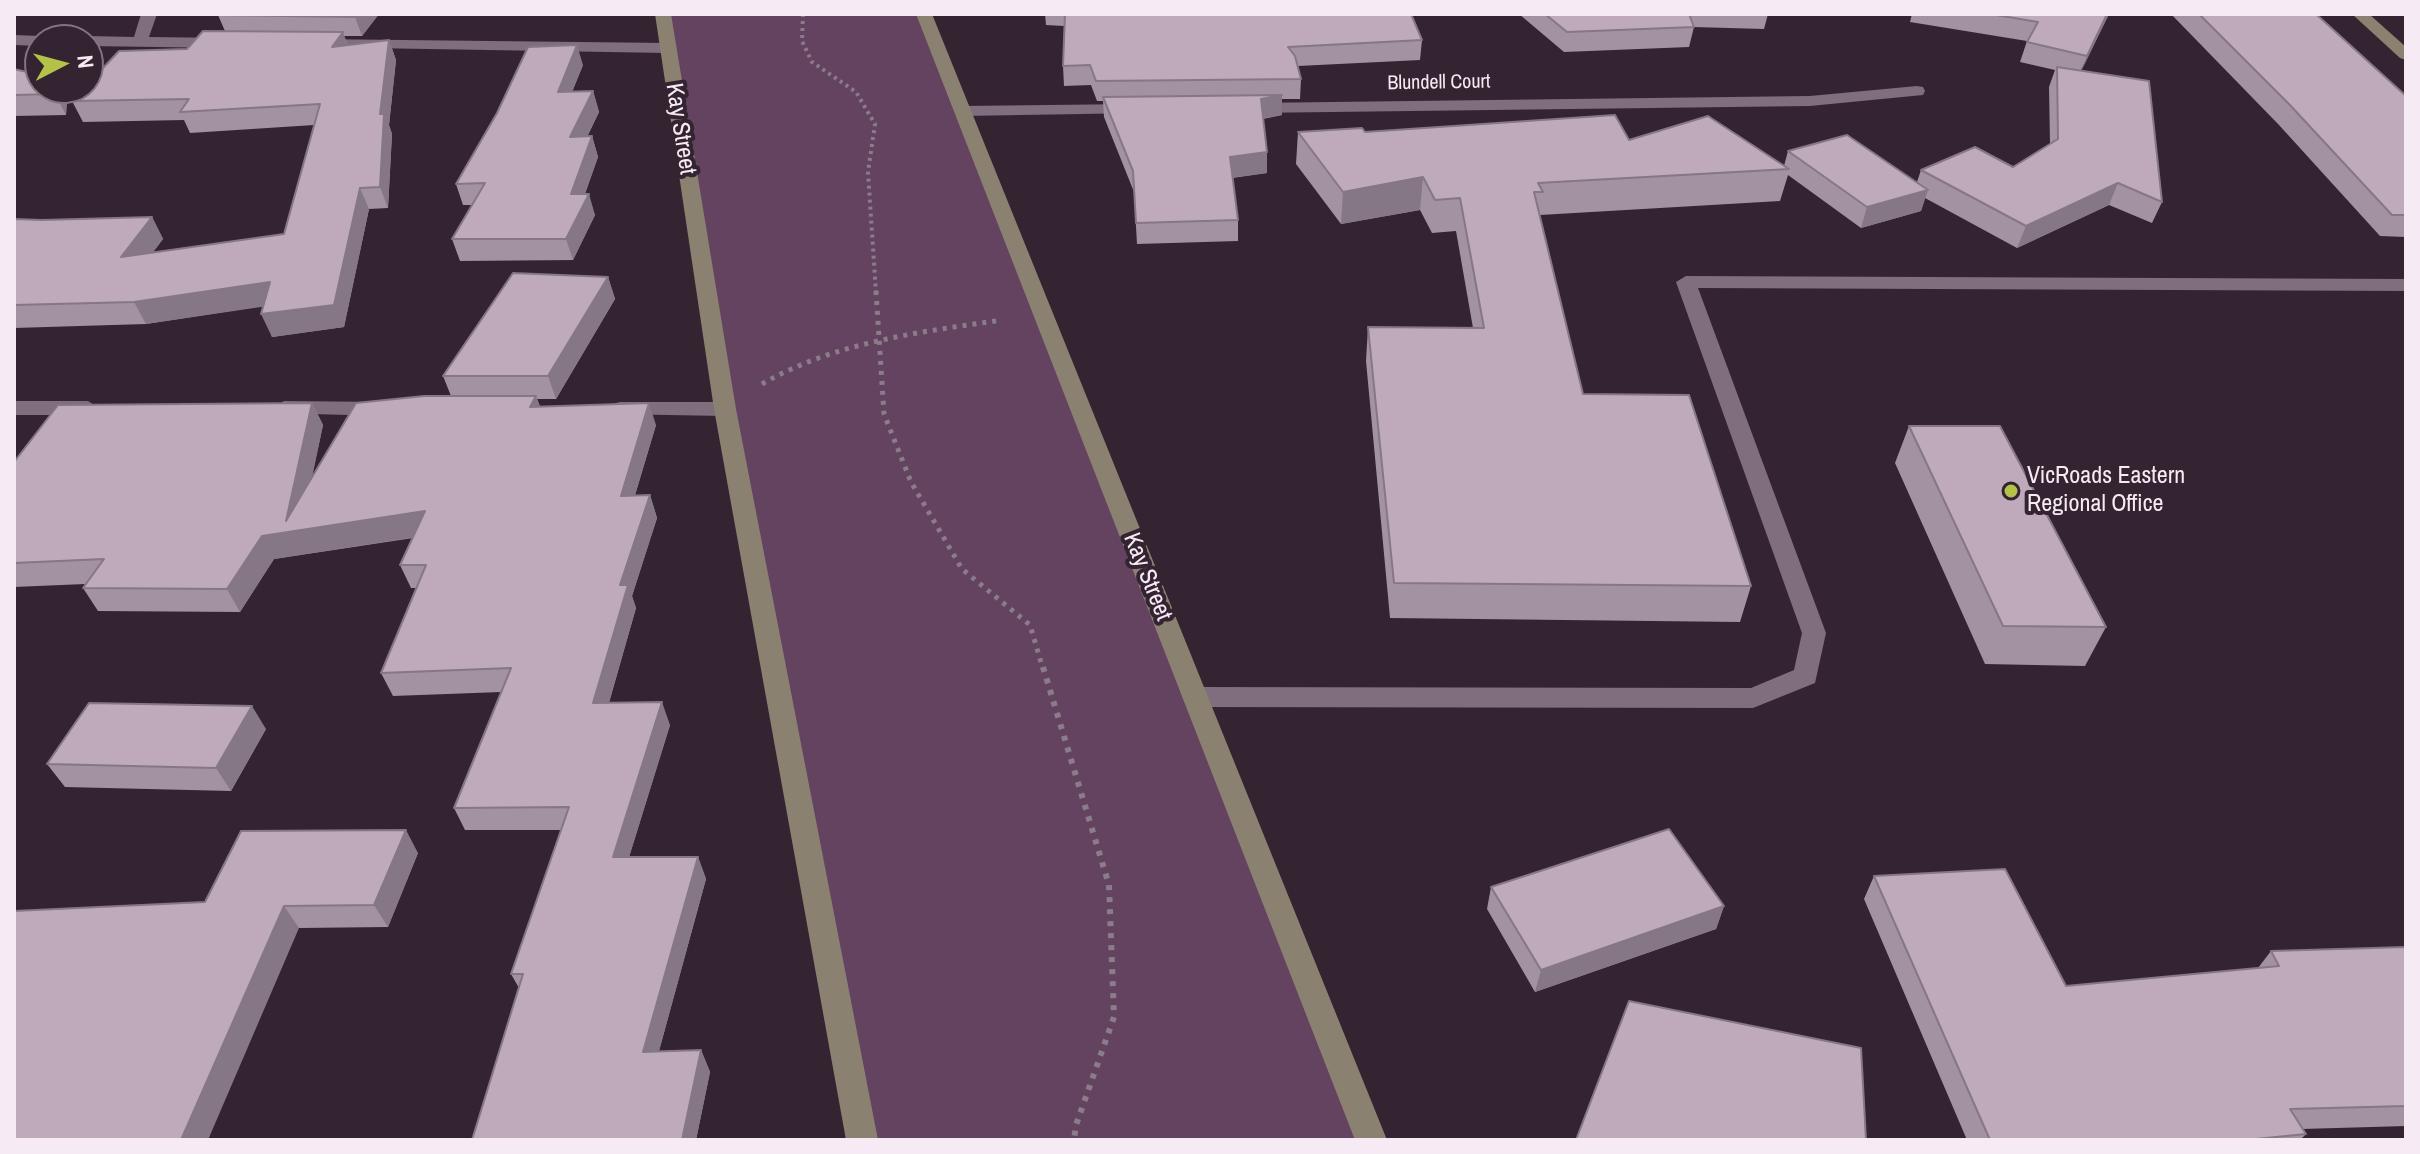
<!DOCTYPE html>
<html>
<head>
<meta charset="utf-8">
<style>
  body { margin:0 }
  #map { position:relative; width:2420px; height:1154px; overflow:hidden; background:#342432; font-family:"Archivo Narrow",sans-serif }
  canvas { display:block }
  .frame { position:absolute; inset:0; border:16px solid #f6ebf5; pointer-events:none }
  .north { position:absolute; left:24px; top:24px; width:80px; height:80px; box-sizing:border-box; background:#342432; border:2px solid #827480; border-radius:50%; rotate:84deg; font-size:22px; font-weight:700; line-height:32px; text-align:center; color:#f6ebf5 }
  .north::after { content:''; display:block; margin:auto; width:28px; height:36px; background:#b5c249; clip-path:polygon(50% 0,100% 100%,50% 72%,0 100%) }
</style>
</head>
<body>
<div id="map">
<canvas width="2420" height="1154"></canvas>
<div class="frame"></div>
<div class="north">N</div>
</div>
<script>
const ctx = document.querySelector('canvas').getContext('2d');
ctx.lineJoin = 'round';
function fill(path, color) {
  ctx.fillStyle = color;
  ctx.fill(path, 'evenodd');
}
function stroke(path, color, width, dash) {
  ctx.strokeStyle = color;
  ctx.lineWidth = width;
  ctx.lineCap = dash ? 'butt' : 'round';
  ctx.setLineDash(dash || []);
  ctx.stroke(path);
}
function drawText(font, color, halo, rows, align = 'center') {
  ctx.font = font + ' "Archivo Narrow",sans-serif';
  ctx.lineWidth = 8;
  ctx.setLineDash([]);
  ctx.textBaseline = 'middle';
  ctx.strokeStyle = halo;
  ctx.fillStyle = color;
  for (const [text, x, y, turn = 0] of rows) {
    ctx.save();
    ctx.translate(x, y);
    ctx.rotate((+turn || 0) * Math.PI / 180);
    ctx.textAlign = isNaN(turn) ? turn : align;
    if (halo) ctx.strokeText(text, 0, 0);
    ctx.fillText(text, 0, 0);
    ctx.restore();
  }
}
const green = new Path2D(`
  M663 14H927L1372 1140H862Z`);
const pathFar2 = new Path2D(`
  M803 14 802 41 812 62 856 92 875 124 868 172 876 293`);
const pathFar1 = new Path2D(`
  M876 291 884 414 911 482 962 569 1030 625 1043 669
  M762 384C835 342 920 332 1002 320`);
const path = new Path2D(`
  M1043 667 1109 885 1114 1017 1076 1125 1074 1140`);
const lane = new Path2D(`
  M1686 276 2406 279V291L1698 288 1826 633 1815 683 1753 708 1195 707 1186 704 1182 697 1186 690 1195 687 1751 688 1794 670 1802 633 1676 282Z`);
const street = new Path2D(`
  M141 14H157L149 37 226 38 234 43 226 48 88 46V40H81L88 36 134 37Z
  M14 35 40 36 47 40H40V46L14 45Z
  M314 39 667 43 675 48 667 53 308 47 306 44Z
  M1917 86 1923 87 1925 91 1923 95 1810 106 1252 113 1244 108 1252 103 1810 96Z
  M1135 104 1141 105 1143 109 1141 113 962 116 954 111 962 106Z
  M14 401H88L99 408 88 415H14Z
  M284 401 384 402 395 409 384 416 276 413 273 408Z
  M620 402H725L736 409 725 416 612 414 609 409 612 404Z`);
const secondary = new Path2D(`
  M655 14H671L736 409 878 1140H846L714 409Z
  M916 14H932L1387 1140H1355Z
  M2352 14H2369L2406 47V60L2400 58Z`);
const wall = new Path2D(`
  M379 14 362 36H344L348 45 389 40 396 60 389 125 392 134 388 208 369 209 344 327 272 337 263 306 146 324 14 328V219L42 220 152 217 163 239 153 252 284 234 314 125 190 133 184 120 83 122 72 101 225 31 218 15Z
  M1045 14H1411L1422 40 1420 60 1298 66 1301 79 1300 99H1282V115L1263 119 1267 173 1232 178 1238 220V241L1137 244 1134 192 1104 117 1103 101H1097L1091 85 1064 86 1063 66 1064 26 1046 25Z
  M1519 14H1768L1764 29 1694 27 1689 47 1564 52Z
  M1910 14H2109L2081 70 2162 202 2152 223 2109 205 2017 248 1925 198 1921 211 1861 228 1788 175 1780 201 1540 215 1583 394 1751 586 1740 622 1390 618 1366 361 1368 327 1473 328 1456 231 1432 233 1420 210 1341 224 1296 164 1298 132H1365L1629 140 1784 166 1788 151 1917 182 1921 170 2013 167 2050 144 2049 87 2055 70 2020 62 2027 41 1910 22 1912 14Z
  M2171 14H2316L2406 96V237L2380 236 2279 125Z
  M583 65 572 92 593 91 599 112 587 137 592 136 598 157 585 194 595 215 573 260 460 261 452 239 472 205H463L456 184Z
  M14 69 67 99 66 115 14 116Z
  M608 277 615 299 556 399H537L540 406 656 425 635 495H650L657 518 632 596 636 608 609 703 670 725 629 857H698L706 879 659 1051 701 1050 710 1072 696 1140 519 988 511 974 561 830H465L454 808 501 692 393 696 381 673 416 588H411L400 565 413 538 274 559 240 612 98 611 83 588 85 584 14 587V462L312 403 323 425 312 476 451 396 443 376Z
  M1909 426 2106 627 2085 666 1985 664 1895 463Z
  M266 729 231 791 65 787 47 764Z
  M418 853 388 927 299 928 205 902Z
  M1874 876 2066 986 2258 968 2271 951 2406 947V1126L2302 1129 2306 1134 2300 1140H1967L1864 899Z
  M1491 887 1724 906 1716 929 1535 992 1487 909Z`);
const shadedWall = new Path2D(`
  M357 14H379L362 36 355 17Z
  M2107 14H2109L2079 76 2087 56Z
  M343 32 350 52 332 47Z
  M389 40 396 60 389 125 392 134 388 208 380 187V114Z
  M577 45 583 65 564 112 558 92Z
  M56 88H62L67 99 66 115 55 94Z
  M593 91 599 112 577 158 570 137Z
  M1282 95V115L1260 119 1261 99Z
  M592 136 598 157 577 215 571 194Z
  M1267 152V173L1229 178 1230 157Z
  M1423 177 1420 210 1341 224 1343 192Z
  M2118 183 2109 205 2017 248 2026 226Z
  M360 188 369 209 344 327 272 337 261 314Z
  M1928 190 1921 211 1861 228 1867 207Z
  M589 194 595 215 573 260 566 239Z
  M152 217 163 239 133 279 121 257Z
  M608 277 615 299 556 399 548 376Z
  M270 282 281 304 146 324 134 302Z
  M536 396 544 419 530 407Z
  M312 403 323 425 301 530 425 511 435 534 274 559 240 612 227 589 262 536Z
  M649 403 656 425 628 519 621 496Z
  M650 495 657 518 632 596 636 608 602 726 593 703 620 585Z
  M662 702 670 725 622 880 613 857Z
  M252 706 266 729 231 791 216 768Z
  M406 830 418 853 388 927 374 905Z
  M698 857 706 879 653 1073 643 1052Z
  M284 906 299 928 208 1140H181Z
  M1724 906 1716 929 1535 992 1541 970Z
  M701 1050 710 1072 696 1140H682Z`);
const building = new Path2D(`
  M219 14H357L355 17 218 15Z
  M1065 14H1411L1422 40 1288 47 1295 56 1301 79 1096 81 1090 65 1063 66Z
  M1545 14H1689L1694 27 1567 32Z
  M1990 14H2107L2087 56 2027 42 2038 22Z
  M2199 14H2316L2406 96V215H2392L2289 104Z
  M203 31 343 32 332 47 389 40 380 114H384L380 187 360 188 334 305 261 314 270 282 134 302 14 305V219L42 220 152 217 121 257 284 234 320 104 180 112 189 99 72 101 84 88H88V84L119 51 187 49Z
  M577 45 558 92 593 91 570 137 592 136 571 194H589L566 239H452L485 183 456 184 497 113 528 47Z
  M2057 67 2149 81 2162 202 2118 183 2026 226 1921 170 1975 147 2013 167 2058 139Z
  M14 69 40 75V88H56L55 94 14 95Z
  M1282 95 1261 99 1267 152 1230 157 1238 220 1136 223 1133 171 1103 97Z
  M1615 115 1629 140 1708 116 1789 169 1538 183 1543 192H1534L1583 394 1689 395 1751 586 1394 583 1368 327 1484 328 1460 198 1435 200 1423 177 1343 192 1298 132 1362 128 1365 132Z
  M1847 135 1928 190 1867 207 1788 151Z
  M513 273 608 277 548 376H443Z
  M424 396H536L530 407 649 403 621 496 650 495 620 585H628L593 703 662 702 613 857H698L643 1052 701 1050 682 1140H472L523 974H511L569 807 454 808 511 668 381 673 426 565H400L425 511 262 536 227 589 83 588 104 559 14 563V462L58 405 312 403 286 521 356 403Z
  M1909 426H2000L2106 627 2003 626Z
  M89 703 252 706 216 768 47 764Z
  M1669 829 1724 906 1541 970 1491 887Z
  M406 830 374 905 284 906 181 1140H14V911L205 902 241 831Z
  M2005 869 2066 986 2279 966 2271 951 2406 947V1106L2290 1109 2306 1134 2246 1140H1990L1874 876Z
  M1629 1001 1861 1048 1866 1140H1576Z`);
const markers = [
  [2011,491,8,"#b5c249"]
];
const farStreetnames = [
  ["Blundell Court",1439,83,-1]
];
const streetNames = [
  ["Kay Street",680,129,81],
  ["Kay Street",1147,577,68]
];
const poiNames = [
  ["VicRoads Eastern",2027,477],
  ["Regional Office",2027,505]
];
fill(green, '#644361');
stroke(pathFar2, '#8a7c89', 4, [3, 4]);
stroke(pathFar1, '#8a7c89', 5, [4, 6]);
stroke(path, '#8a7c89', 6, [5, 7]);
fill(lane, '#806d7d');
fill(street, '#806d7d');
fill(secondary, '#8b8170');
fill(wall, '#a392a1');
fill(shadedWall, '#857783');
fill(building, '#beaabb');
stroke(building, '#857783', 2);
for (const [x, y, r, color] of markers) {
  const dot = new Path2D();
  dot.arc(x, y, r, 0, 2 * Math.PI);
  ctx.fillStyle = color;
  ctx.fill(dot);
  stroke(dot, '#342432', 3);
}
drawText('20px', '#f6ebf5', '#342432', farStreetnames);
drawText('24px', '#f6ebf5', '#342432', streetNames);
drawText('24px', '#f6ebf5', '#342432', poiNames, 'left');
</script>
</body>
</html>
